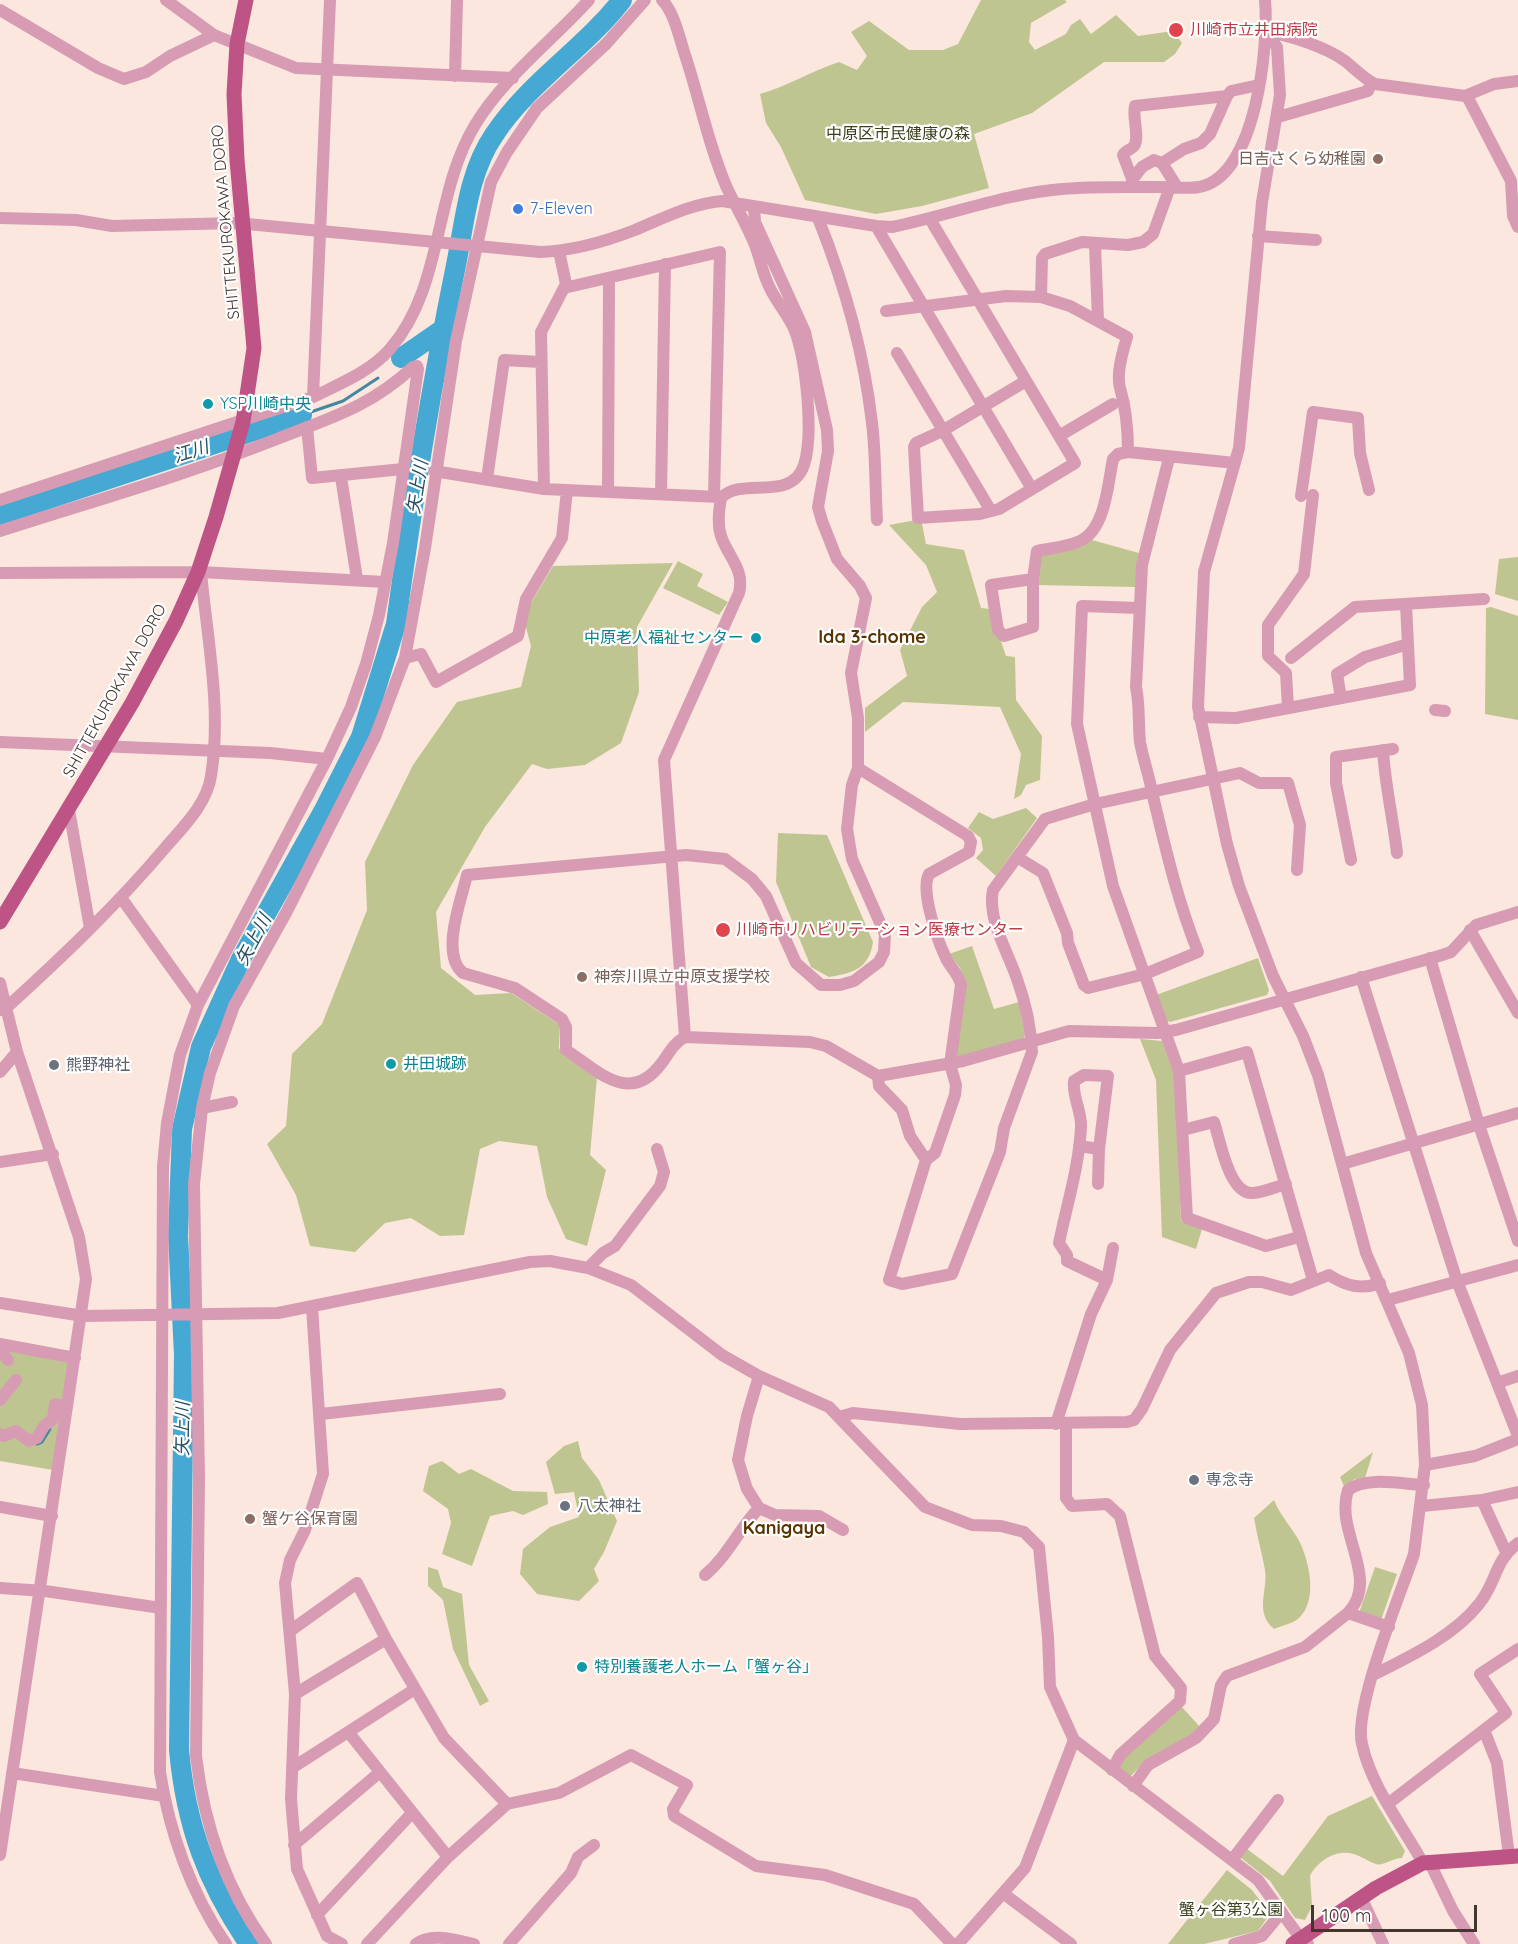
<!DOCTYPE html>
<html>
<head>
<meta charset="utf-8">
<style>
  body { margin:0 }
  #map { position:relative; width:1518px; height:1944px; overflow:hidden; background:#fbe7dd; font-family:Quicksand,sans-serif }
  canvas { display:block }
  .scale { position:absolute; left:1311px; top:1905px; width:166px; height:27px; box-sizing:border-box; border:3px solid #42362f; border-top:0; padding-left:8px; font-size:18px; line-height:21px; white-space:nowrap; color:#42362f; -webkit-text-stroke:4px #fff; paint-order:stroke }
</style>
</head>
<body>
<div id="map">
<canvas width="1518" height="1944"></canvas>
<div class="scale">100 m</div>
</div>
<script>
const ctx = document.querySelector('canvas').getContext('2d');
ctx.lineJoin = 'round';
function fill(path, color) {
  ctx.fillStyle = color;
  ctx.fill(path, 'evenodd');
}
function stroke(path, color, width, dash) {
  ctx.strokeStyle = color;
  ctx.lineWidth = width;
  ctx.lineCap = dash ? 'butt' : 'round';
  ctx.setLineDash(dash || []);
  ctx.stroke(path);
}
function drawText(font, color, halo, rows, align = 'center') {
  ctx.font = font + ' Quicksand,"Noto Sans JP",sans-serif';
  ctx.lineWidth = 4.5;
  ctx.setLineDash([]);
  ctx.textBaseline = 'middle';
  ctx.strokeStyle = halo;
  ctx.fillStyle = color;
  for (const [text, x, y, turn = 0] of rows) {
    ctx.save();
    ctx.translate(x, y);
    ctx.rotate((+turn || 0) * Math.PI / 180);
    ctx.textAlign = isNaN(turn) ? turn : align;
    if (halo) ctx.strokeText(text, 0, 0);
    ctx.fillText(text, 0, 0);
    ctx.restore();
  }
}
const green = new Path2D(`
  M981 0H1065L1067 2 1031 23 1029 42 1035 50 1066 34 1071 25 1080 19 1091 34 1116 15 1138 36 1173 31 1182 43 1175 54 1164 62H1104L1032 113 974 134 989 188 922 206 876 214 805 200 781 147 766 123 760 94C788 86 811 71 839 62L857 70 867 56 851 32 869 21 909 50H943L958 44Z
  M921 519 926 544 964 550 981 608 990 609 1006 656 1015 657 1016 700 1042 736 1040 780 1026 785 1021 795 1014 799 1021 754 1000 707 903 702 865 732V708L907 676 900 650 922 607 937 592 926 565 889 525Z
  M1092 540 1139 553 1135 587 1037 585 1040 560 1043 554Z
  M1518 557V601L1495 594 1499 559Z
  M678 561 703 574 697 586 728 602 719 615 663 588Z
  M673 563 637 627 639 692 621 743 585 765 547 769 532 764 485 827 436 912 441 968 475 995 511 993 560 1025 559 1048 563 1055 597 1077 590 1155 606 1170 587 1246 566 1239 547 1197 537 1146 499 1141 480 1149 464 1235 440 1236 411 1218 385 1223 355 1252 310 1246 296 1195 267 1144 286 1126 292 1054 322 1024 367 910 365 862 413 765 457 702 521 687 531 646 523 616 553 566Z
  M1491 607 1518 616V720L1485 714 1486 608Z
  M1026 808 1037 818 996 876 976 858 983 850 981 838 968 828 979 812 993 819Z
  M778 833 827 835 873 942C869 969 853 973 829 977L811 967 776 882Z
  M972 946 994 1009 1019 1002 1025 1035 1022 1040 960 1058 954 1053 965 980 960 968 949 954Z
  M1258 958 1269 990 1267 995 1170 1022 1165 1020 1156 995Z
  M1140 1039 1162 1041 1175 1076 1181 1221 1202 1229 1196 1249 1162 1237 1156 1080Z
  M0 1342 70 1354 53 1470 0 1461Z
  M578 1441 582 1458 599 1480 617 1521 604 1552 594 1569 599 1581 579 1601 537 1594 520 1574 523 1549 550 1527 579 1517 574 1492 555 1494 546 1462 564 1446Z
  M1373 1452 1365 1478 1355 1479 1344 1486 1340 1477Z
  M442 1461 459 1474 471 1469 513 1491 547 1492 548 1504 523 1515 513 1511 490 1516 472 1566 442 1554 451 1523 448 1509 423 1491 429 1466Z
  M1274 1500C1281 1518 1295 1530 1302 1547 1310 1567 1317 1601 1299 1618 1294 1623 1281 1626 1274 1629 1254 1612 1268 1591 1265 1570 1262 1553 1257 1536 1254 1518Z
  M428 1567 438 1570 443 1587 462 1594 469 1665 489 1701 480 1706 453 1649 443 1600 428 1586Z
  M1375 1567 1397 1574 1381 1620 1359 1613Z
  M1181 1706 1201 1728 1191 1737 1145 1761 1129 1778 1117 1769 1123 1759Z
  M1372 1796 1405 1851 1402 1858C1393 1858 1381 1867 1376 1864 1367 1861 1359 1854 1349 1853 1333 1851 1317 1862 1310 1876L1312 1906 1305 1920 1295 1918 1270 1881 1240 1857 1247 1849 1283 1876 1328 1816Z
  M1227 1870 1252 1890 1270 1914 1258 1931 1204 1944H1168Z`);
const stream = new Path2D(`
  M302 415 343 401 378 378
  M37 1444 42 1442 50 1429`);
const river = new Path2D(`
  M401 358 443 329
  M0 515 302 415
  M249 1944C207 1882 186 1826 179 1750L184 1355 178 1235 182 1129 201 1047 241 959 325 808 361 737 396 624C412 504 432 383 456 265 465 221 468 173 494 135 529 82 584 49 622 0`);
const minor = new Path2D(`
  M166 0 214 35 296 68 513 78
  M662 0C675 13 680 41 686 58 700 101 709 147 727 188 736 207 747 225 755 245 760 258 762 271 768 284 775 301 788 314 795 331 806 361 814 434 804 465 791 503 742 476 721 498 719 509 717 524 721 536 728 557 745 569 739 593L664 760 685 1037
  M0 10 98 68 124 79 146 72 170 56 214 35
  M1266 32 1277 47 1280 95 1262 202 1239 448 1204 572 1198 707 1227 844 1239 886 1273 976 1303 1036 1318 1075 1366 1253 1409 1353 1422 1405 1425 1465 1414 1554C1401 1593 1353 1708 1362 1744 1371 1786 1402 1825 1423 1863
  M1266 32C1287 34 1328 48 1345 61 1355 69 1363 78 1375 84L1465 96 1494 84 1518 81
  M455 76 457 0
  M1467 96 1511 181 1513 216 1518 227
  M1278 117 1368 91 1371 82
  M1162 163 1184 149 1201 143 1210 134 1227 96
  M1132 180 1142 167 1154 160 1162 163 1177 187
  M1135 187 1123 155C1126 150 1131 150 1134 146 1140 137 1132 118 1135 106L1227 96 1231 91 1259 85
  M754 206 755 222 805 332 827 430 828 451 818 507 822 521 837 559 860 586 866 598 851 673 858 718V768L852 785 847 829 852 859 885 934 884 952 879 962 854 981 840 985H821L796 963 766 896 752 879 725 859 686 855 467 875C461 901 440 954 463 973L515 988 562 1019 566 1027V1050C597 1070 629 1106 661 1064 669 1054 672 1044 685 1037L810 1042 826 1046 878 1076 963 1061 1069 1031 1157 1033 1176 1030 1439 956 1451 952 1476 925 1518 912
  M0 218 76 220 112 226 237 223 540 252C573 251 604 242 635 230 664 218 690 204 722 201L876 226 892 227C946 216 1008 193 1062 189 1094 186 1126 187 1158 187 1171 187 1186 189 1199 187 1256 177 1269 46 1265 0
  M818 218C844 283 864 353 872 423 876 455 875 488 877 520
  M930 219 1075 463 999 509 980 514 918 518 914 447 916 443 942 431 1026 381
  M876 226 1032 489
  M1258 236 1316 240
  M1095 245 1098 320
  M564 288 720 252 714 496
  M1041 297 1042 258 1045 254 1082 242 1128 245 1143 242 1153 234 1170 187
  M886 311 1006 296 1041 297 1070 306 1127 337C1123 351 1116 373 1120 388 1126 408 1128 430 1128 452
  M897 353 991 511
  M313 397 330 0
  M307 427 312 478 403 469
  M1059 436 1113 404
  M434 471 544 489 719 497
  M341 477 357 579
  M487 479 504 360 540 362
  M544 489 541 332 566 284 559 251
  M608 492 609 279
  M661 494 665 264
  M1301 496 1313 412 1358 418 1360 453 1369 490
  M0 500 313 397C339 384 370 372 390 349 444 287 433 194 475 125 504 77 552 41 589 0
  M0 531C93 501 186 475 277 439 330 418 370 407 413 367L417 366 418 369 393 543 379 615 366 664 351 707 327 759 198 1005 180 1055 167 1123 163 1166 160 1772C169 1831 191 1894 226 1944
  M0 573 201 572 385 582
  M1033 579 991 585 998 630 1004 636 1033 627V579L1037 551C1051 548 1069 547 1082 540 1106 527 1108 482 1113 459L1118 454 1128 452 1235 463
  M1139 608 1082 606 1077 724 1113 886 1179 1071 1187 1218 1266 1246 1299 1237
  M405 658 421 654 436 682 518 636 526 599 562 538 567 490
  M1291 658 1355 607 1484 599
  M1341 698 1337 674 1365 657 1408 644
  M1288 708 1286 673 1268 656V625L1304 574 1313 495
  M1435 710 1445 711
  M1199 717 1236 718 1410 685 1406 605
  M0 742 270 753 327 759
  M1383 750C1385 785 1393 818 1397 853
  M858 768 968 836 971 842 969 852 929 874C920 890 937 939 945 956 949 967 958 972 961 985L950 1064 956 1085 955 1095 935 1153 926 1160 889 1280 902 1284 952 1274 1000 1152 1004 1128 1032 1052C1031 1029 1025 1001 1017 979 1008 952 987 919 993 890L1045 819 1095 804 1240 773 1259 783H1288L1300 825 1297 870
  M69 810 90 928
  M1017 857 1043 873 1067 933 1068 943 1084 985 1088 988 1145 974 1198 952C1177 900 1165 846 1152 792 1149 775 1143 759 1140 742 1138 724 1140 705 1136 687L1142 565 1169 458
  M1351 860 1336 783V757L1393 749
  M122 899 198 1005
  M1470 930 1518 1013
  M1430 958 1479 1125 1518 1241
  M1361 977 1457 1281 1518 1436
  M0 983 17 1052 79 1237 86 1279 0 1855
  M1 1010 5 1009C61 958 116 906 165 848 183 827 207 804 211 776 222 709 207 638 201 572
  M1179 1071 1247 1052 1313 1280
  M0 1072 17 1052
  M878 1076 879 1086 902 1110 910 1136 926 1160
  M202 1108 232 1102
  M1183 1130 1214 1122C1220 1140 1229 1195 1253 1193 1264 1192 1275 1187 1286 1184
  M1079 1146 1099 1149 1108 1076 1084 1075 1074 1081C1072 1096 1082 1112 1081 1127 1079 1167 1067 1204 1059 1243L1067 1255V1261L1107 1280
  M0 1162 53 1154
  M1342 1164 1518 1113
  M1098 1184 1099 1149
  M588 1268 603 1253 615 1246 660 1186 664 1172 657 1149
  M1388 1300 1518 1265
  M0 1303 83 1316 278 1313 530 1262 550 1261 588 1268 631 1285 722 1355 759 1376 829 1407 925 1507 972 1525 1001 1526 1024 1532 1039 1547 1048 1637 1050 1687 1074 1740 1258 1880 1301 1939 1308 1944
  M312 1307 323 1474 305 1530 290 1560 285 1583 295 1694 291 1799 297 1869 327 1936 342 1944
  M0 1344 75 1358
  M0 1350 8 1360
  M759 1376 747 1416 738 1460 747 1489 759 1508 775 1515 819 1516 843 1530
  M1497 1383 1518 1376
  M0 1400 16 1380
  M321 1414 500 1394
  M839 1417 853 1413 960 1424 1127 1422 1134 1420 1142 1409 1170 1350 1216 1293 1249 1282H1262L1291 1290 1329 1275C1346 1286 1361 1290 1380 1283
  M1056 1424 1091 1314 1107 1280 1113 1248
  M1066 1424V1498L1072 1506 1107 1504 1120 1516 1155 1656 1181 1688 1180 1701 1120 1755 1112 1770
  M0 1434 4 1436 16 1431 29 1441 37 1438 44 1426 53 1419 55 1404 67 1407
  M1425 1465 1475 1456 1518 1439
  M1482 1500 1506 1552
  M1422 1506 1482 1500 1518 1492
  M0 1507 52 1516
  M705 1575C727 1557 739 1529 759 1508
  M0 1588 45 1591 161 1608
  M1348 1613C1381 1577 1334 1532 1348 1490 1366 1476 1402 1484 1424 1485
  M290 1631 357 1583 386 1639 444 1738 507 1804
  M1373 1675C1409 1657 1454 1636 1479 1604 1497 1582 1494 1561 1518 1543
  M295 1694 386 1639
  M1484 1730 1497 1763 1509 1856
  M349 1733 448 1857
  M292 1768 415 1689
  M12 1773 164 1796
  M1133 1786 1148 1765 1196 1738 1214 1719 1221 1685 1227 1676 1305 1647 1348 1613 1389 1627
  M1389 1803 1506 1713 1480 1674 1518 1649
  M294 1845 380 1772
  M1232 1860 1278 1800
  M1429 1861 1453 1911 1474 1944
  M1004 1894 1071 1944
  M1361 1897 1383 1944
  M317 1915 412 1813
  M266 1944C225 1888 204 1824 196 1756L199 1478 194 1184 202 1108 210 1073 234 1006 286 913 375 737 405 658 425 548 456 341 491 182 507 152 537 108 606 44 645 0
  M367 1944 448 1857 507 1804 559 1793 631 1755 687 1785 673 1809 674 1816 756 1866 825 1875 914 1904 952 1944
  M416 1944C431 1932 456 1940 474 1944
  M509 1944 571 1873 578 1857 594 1845
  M958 1944 1025 1868 1074 1740
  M1234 1944 1262 1936 1282 1912`);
const major = new Path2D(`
  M0 922 132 703 176 621 198 572 216 517 243 422 254 348 237 160 234 94 237 44 246 0
  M1293 1944 1376 1888 1423 1863 1518 1856`);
const markers = [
  [1176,30,8,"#e0444e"],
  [1378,159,6,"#8d6e63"],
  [518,209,6,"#3f7fe0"],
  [208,404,6,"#0f9aa8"],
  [756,638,6,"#0f9aa8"],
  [723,930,8,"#e0444e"],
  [582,977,6,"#8d6e63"],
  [391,1064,6,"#0f9aa8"],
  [54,1065,6,"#6b7280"],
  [1194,1480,6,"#6b7280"],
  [565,1506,6,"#6b7280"],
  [250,1519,6,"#8d6e63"],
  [582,1667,6,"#0f9aa8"]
];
const healthNames = [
  ["川崎市立井田病院",1190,30],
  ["川崎市リハビリテーション医療センター",736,930]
];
const parkNames = [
  ["中原区市民健康の森",898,134],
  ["蟹ヶ谷第3公園",1231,1910]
];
const educationNames = [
  ["日吉さくら幼稚園",1366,159,"right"],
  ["神奈川県立中原支援学校",594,977],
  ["蟹ケ谷保育園",262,1519]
];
const shopNames = [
  ["7-Eleven",530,209]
];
const streetNames = [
  ["SHITTEKUROKAWA DORO",226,222,-95],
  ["SHITTEKUROKAWA DORO",115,691,-61]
];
const cultureNames = [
  ["YSP川崎中央",220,404],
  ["中原老人福祉センター",744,638,"right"],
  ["井田城跡",403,1064],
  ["特別養護老人ホーム「蟹ヶ谷」",594,1667]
];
const worshipNames = [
  ["熊野神社",66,1065],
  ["専念寺",1206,1480],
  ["八太神社",577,1506]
];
const waterNames = [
  ["江川",191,452,-18],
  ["矢上川",418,487,-81],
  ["矢上川",254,940,-62],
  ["矢上川",183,1429,-89]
];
const neighbourhoodNames = [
  ["Ida 3-chome",872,638],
  ["Kanigaya",784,1529]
];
fill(green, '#bfc590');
stroke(stream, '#4586a2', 3);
stroke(river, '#46a9d4', 20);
stroke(minor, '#d79cb4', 12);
stroke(major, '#bd5485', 15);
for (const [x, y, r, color] of markers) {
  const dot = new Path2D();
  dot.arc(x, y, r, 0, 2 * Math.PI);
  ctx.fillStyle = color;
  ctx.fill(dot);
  stroke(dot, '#fff', 2);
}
drawText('16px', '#be3a42', '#fff', healthNames, 'left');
drawText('16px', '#3d401b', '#fff', parkNames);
drawText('16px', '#785e54', '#fff', educationNames, 'left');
drawText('16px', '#366cbe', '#fff', shopNames, 'left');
drawText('16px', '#42362f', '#fff', streetNames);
drawText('16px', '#0d838f', '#fff', cultureNames, 'left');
drawText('16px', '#5b616d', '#fff', worshipNames, 'left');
drawText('italic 18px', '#265063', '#fff', waterNames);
drawText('bold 18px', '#593400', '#fff', neighbourhoodNames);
</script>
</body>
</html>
